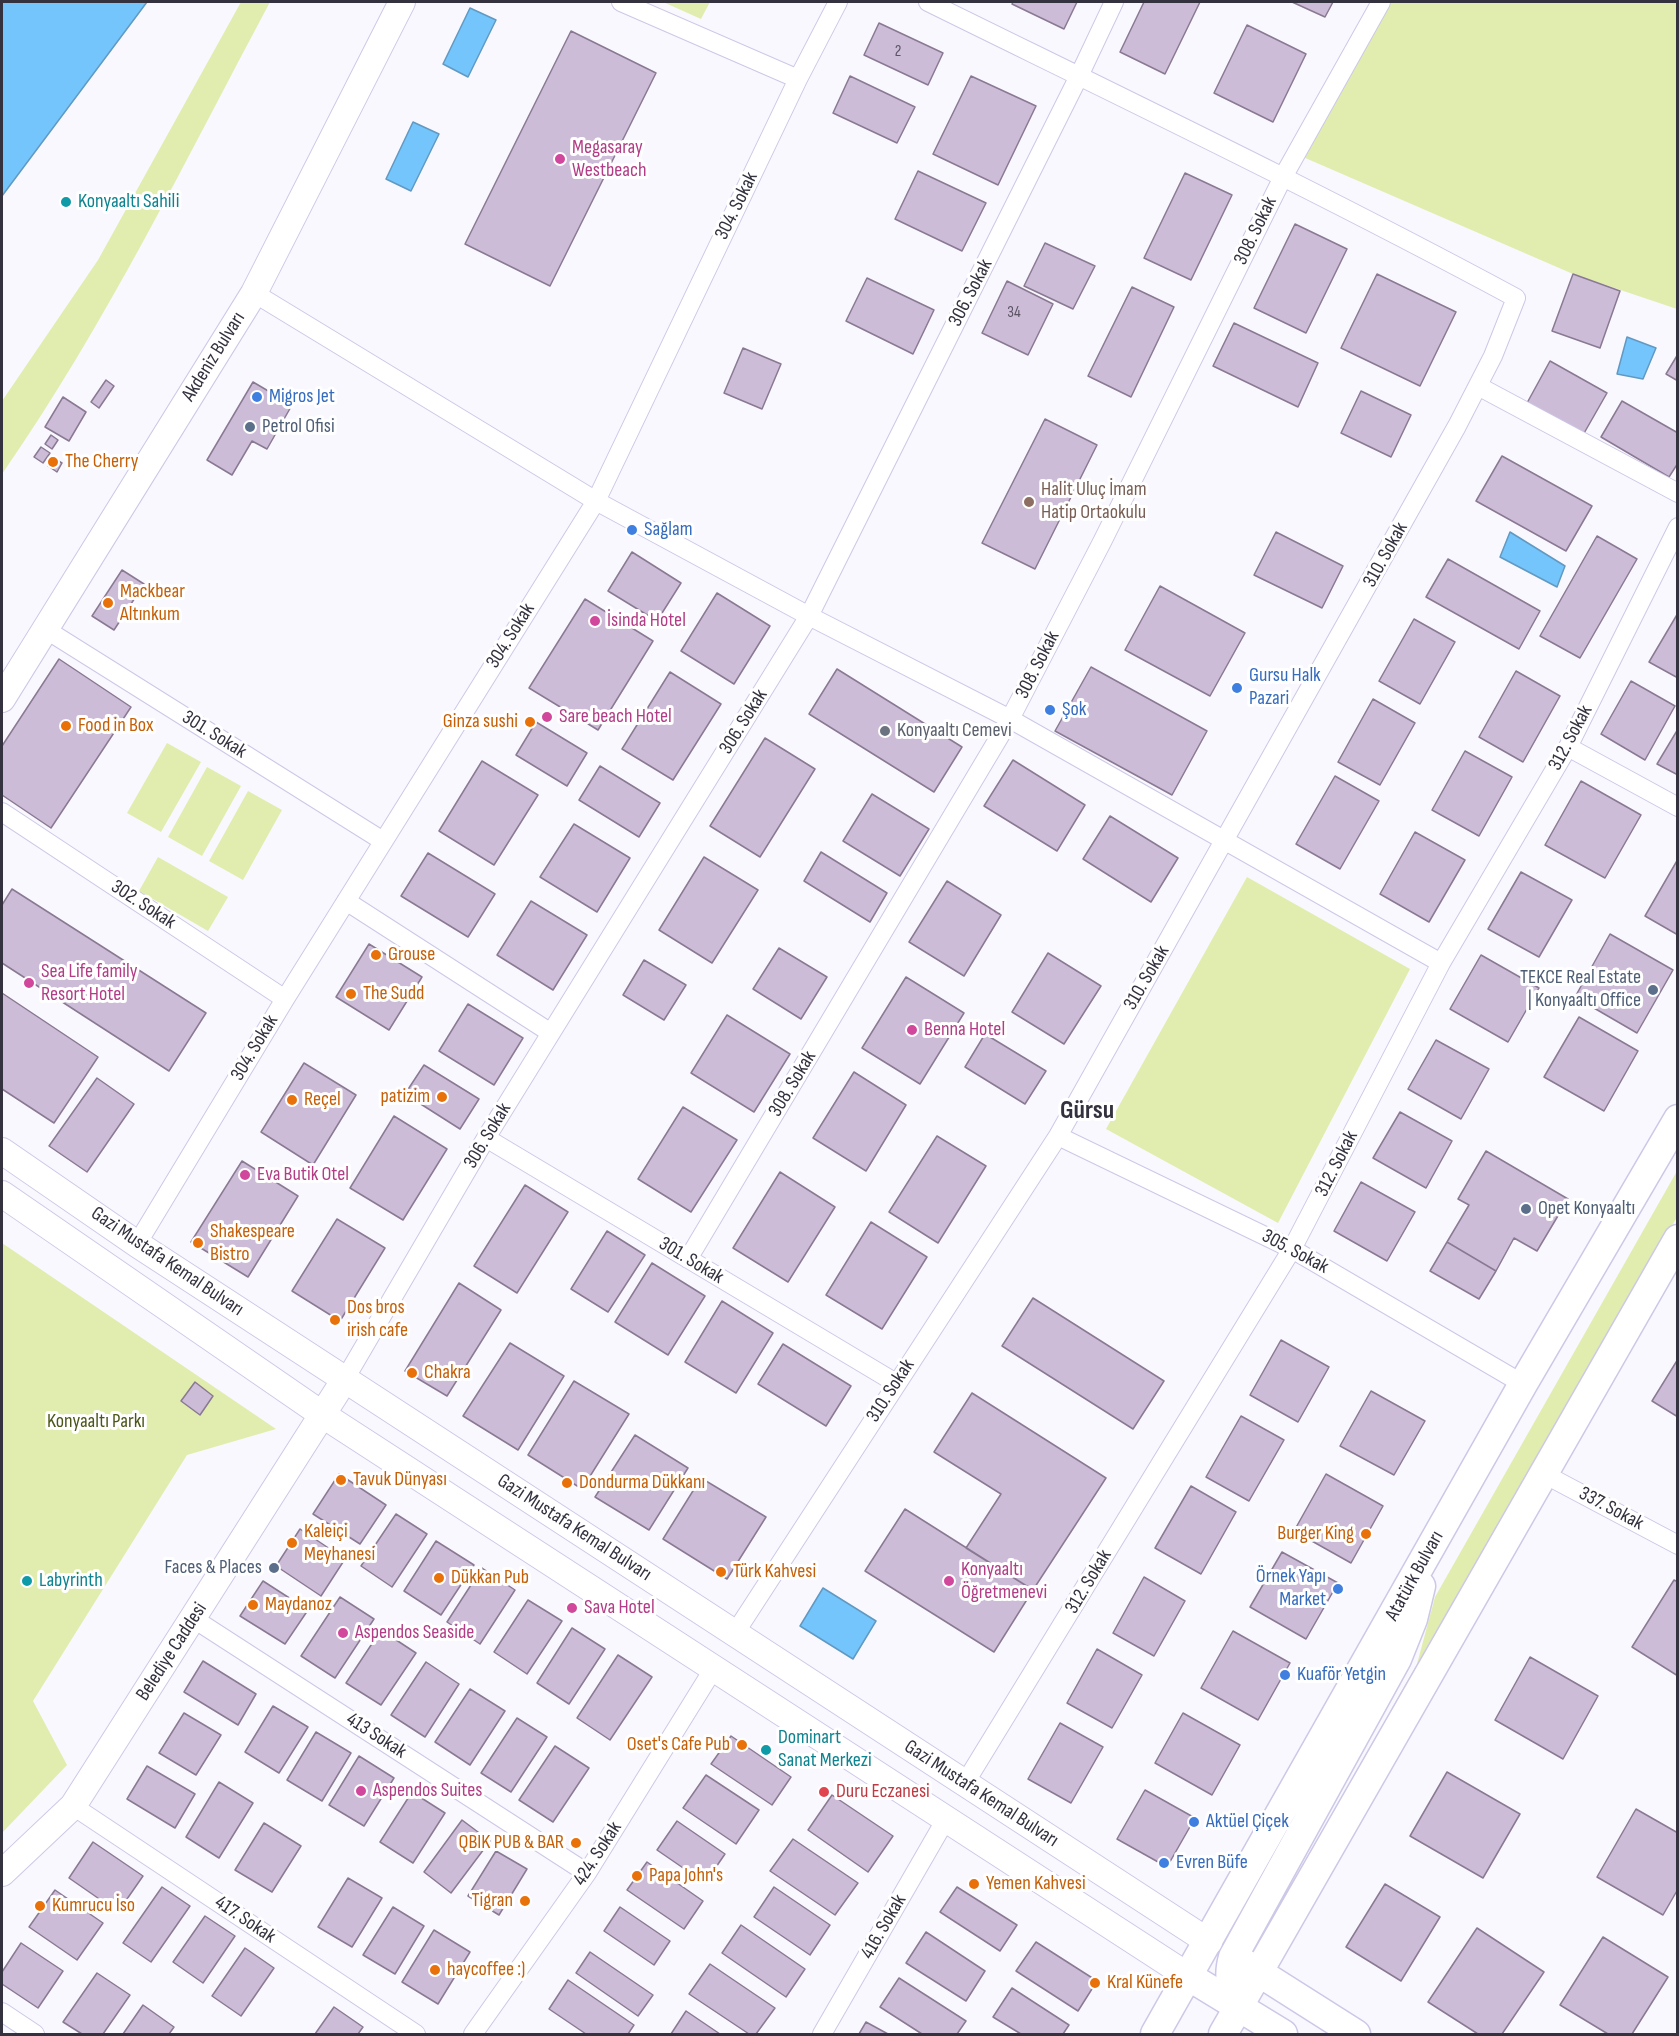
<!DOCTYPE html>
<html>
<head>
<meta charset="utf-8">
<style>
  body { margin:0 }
  #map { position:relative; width:1679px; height:2036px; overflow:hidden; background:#f9f8fe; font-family:"Sofia Sans Condensed",sans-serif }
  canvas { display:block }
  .frame { position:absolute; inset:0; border:3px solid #34323e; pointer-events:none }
</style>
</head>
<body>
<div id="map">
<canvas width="1679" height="2036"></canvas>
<div class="frame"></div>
</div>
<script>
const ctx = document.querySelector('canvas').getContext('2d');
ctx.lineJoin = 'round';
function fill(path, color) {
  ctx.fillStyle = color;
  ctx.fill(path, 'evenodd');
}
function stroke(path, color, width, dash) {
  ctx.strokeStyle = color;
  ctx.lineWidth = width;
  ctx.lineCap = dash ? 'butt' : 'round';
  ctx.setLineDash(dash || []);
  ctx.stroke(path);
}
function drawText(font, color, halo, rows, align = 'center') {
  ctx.font = font + ' "Sofia Sans Condensed",sans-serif';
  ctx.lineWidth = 6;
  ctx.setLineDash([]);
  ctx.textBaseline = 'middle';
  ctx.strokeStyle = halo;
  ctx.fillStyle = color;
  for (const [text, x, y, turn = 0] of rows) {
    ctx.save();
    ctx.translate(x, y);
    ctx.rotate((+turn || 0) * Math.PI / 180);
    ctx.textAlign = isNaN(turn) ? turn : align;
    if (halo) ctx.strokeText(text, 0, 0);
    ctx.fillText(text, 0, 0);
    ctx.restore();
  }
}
const green = new Path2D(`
  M241 2H270C185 161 105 326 2 474V401L98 260Z
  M663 2H710L701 19Z
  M1381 2H1677V309L1573 274 1296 154Z
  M167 743 201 762 161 832 127 813Z
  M207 767 241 786 202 856 168 837Z
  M248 791 282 810 243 880 209 861Z
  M158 857 228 897 208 931 139 891Z
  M1247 877 1410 969 1278 1223 1106 1129Z
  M1677 1171V1217L1281 1918 1275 1915 1417 1664 1435 1597Z
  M2 1243 276 1429 187 1455 33 1701 67 1765 2 1833Z`);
const water = new Path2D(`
  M2 2H147L2 196Z
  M470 8 496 20 468 77 443 64Z
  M413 122 439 134 411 191 386 179Z
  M1627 337 1656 348 1643 379 1617 374Z
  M1510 532 1565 566 1557 587 1500 557Z
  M823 1588 876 1621 853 1659 800 1626Z`);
const building = new Path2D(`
  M1013 2H1077L1064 29 1012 4Z
  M1144 2H1200L1165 74 1120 52Z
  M1292 2H1333L1325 17Z
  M879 23 943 53 928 85 864 55Z
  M1247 25 1306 54 1273 122 1214 93Z
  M571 31 656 73 550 286 465 244Z
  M850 76 915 107 897 143 833 113Z
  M971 76 1036 106 998 185 933 154Z
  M918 171 986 203 962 251 895 219Z
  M1185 173 1232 195 1191 280 1144 258Z
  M1295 224 1347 249 1306 333 1254 308Z
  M1045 243 1095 266 1073 309 1024 286Z
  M1377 274 1456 312 1420 386 1341 348Z
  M1573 274 1620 291 1600 348 1552 331Z
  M867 278 934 310 913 354 846 321Z
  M1007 281 1053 304 1028 355 982 333Z
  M1132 287 1174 307 1131 397 1088 376Z
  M1234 323 1318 363 1298 407 1213 366Z
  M743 348 781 364 762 409 724 393Z
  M1678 354V381L1666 374Z
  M1550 361 1607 393 1583 435 1527 403Z
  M106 380 114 386 99 408 91 402Z
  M253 382 292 405 267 449 252 441 232 475 207 460Z
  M1361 391 1411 415 1391 457 1341 433Z
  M63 397 86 412 69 441 45 427Z
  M1622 401 1678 433V463L1669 477 1601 437Z
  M1045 419 1097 445 1035 569 982 543Z
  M51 435 58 440 52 449 45 444Z
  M41 447 50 453 43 463 34 457Z
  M1502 456 1592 506 1566 551 1476 501Z
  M53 458 62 463 57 472 48 466Z
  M1276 532 1343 566 1322 608 1254 575Z
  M1597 536 1637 559 1580 658 1540 636Z
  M632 552 681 583 657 621 608 591Z
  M1448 559 1540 611 1519 649 1426 597Z
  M122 570 144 584 114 630 92 616Z
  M1160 586 1245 633 1210 696 1125 650Z
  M717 593 770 626 734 684 681 651Z
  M585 599 653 641 598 730 529 688Z
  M1678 613V678L1649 662Z
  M1414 619 1455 642 1420 704 1379 681Z
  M59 659 131 707 51 828 2 795V746Z
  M1091 667 1207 731 1172 795 1055 731Z
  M837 669 962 747 934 792 809 714Z
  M1516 671 1560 696 1523 762 1479 737Z
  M670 672 721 704 673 780 622 749Z
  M1631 681 1675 706 1645 760 1601 734Z
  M1373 699 1415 723 1380 785 1338 762Z
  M536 722 587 753 567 786 516 755Z
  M1678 729V775L1657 764Z
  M765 738 815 769 760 857 710 826Z
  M1465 751 1512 777 1479 836 1432 810Z
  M1013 760 1085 805 1057 851 984 806Z
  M482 761 538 795 494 865 439 831Z
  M600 766 660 803 639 837 579 800Z
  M1335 776 1379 801 1340 869 1296 844Z
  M1581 781 1641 815 1605 878 1545 845Z
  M872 794 929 829 900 876 843 841Z
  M1110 816 1178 858 1151 902 1083 859Z
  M574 824 630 858 597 912 540 877Z
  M1415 832 1465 860 1429 922 1380 894Z
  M821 852 887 893 870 922 804 881Z
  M428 853 495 894 468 937 401 896Z
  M704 857 758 890 712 963 659 930Z
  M1678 859V935L1645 916Z
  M1521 872 1572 900 1539 957 1488 929Z
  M947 881 1001 915 964 976 909 942Z
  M12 889 206 1013 169 1071 2 963V905Z
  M531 901 587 935 553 990 497 955Z
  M1610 934 1673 970 1637 1033 1575 997Z
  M369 944 422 977 389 1030 336 997Z
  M779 948 827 977 801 1019 753 989Z
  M1048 953 1101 986 1064 1044 1012 1012Z
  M1481 955 1539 988 1508 1042 1450 1009Z
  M644 960 686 985 664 1020 623 995Z
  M906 977 964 1013 920 1084 862 1048Z
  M2 993 98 1057 54 1123 2 1089Z
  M468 1004 523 1038 494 1085 439 1051Z
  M727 1015 790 1054 754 1112 691 1073Z
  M1579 1017 1638 1051 1604 1111 1544 1077Z
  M985 1034 1046 1071 1025 1104 965 1067Z
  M1436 1040 1489 1069 1461 1119 1408 1089Z
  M304 1063 356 1095 313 1165 261 1132Z
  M424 1065 479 1099 460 1129 405 1094Z
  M854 1072 906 1105 866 1171 813 1138Z
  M97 1078 134 1104 87 1172 49 1146Z
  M683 1107 737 1140 691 1212 638 1179Z
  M1400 1112 1452 1141 1426 1188 1373 1158Z
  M394 1116 447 1149 403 1220 350 1188Z
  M937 1136 986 1166 938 1243 889 1212Z
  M1486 1151 1568 1199 1537 1251 1514 1238 1496 1271 1447 1242 1469 1205 1458 1199Z
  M242 1161 298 1196 248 1277 191 1242Z
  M780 1172 835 1207 788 1282 733 1248Z
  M1361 1182 1415 1212 1387 1261 1334 1231Z
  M525 1185 568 1212 517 1293 474 1266Z
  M337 1219 385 1248 340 1321 292 1291Z
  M871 1222 927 1257 882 1329 826 1295Z
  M607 1231 645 1255 608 1312 571 1289Z
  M1447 1242 1496 1271 1479 1299 1430 1271Z
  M652 1263 705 1296 668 1355 615 1322Z
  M459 1283 501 1310 447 1396 405 1371Z
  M1033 1298 1164 1381 1133 1429 1002 1346Z
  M722 1301 773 1333 736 1393 685 1362Z
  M1281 1340 1329 1367 1298 1422 1250 1395Z
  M510 1343 564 1376 518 1450 463 1416Z
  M783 1344 851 1386 826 1426 758 1384Z
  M1678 1359V1417L1652 1401Z
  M574 1381 629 1414 582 1489 528 1455Z
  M195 1382 213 1396 200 1415 181 1401Z
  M1371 1391 1425 1421 1394 1475 1340 1446Z
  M972 1393 1106 1478 1033 1590 966 1548 1001 1494 934 1452Z
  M1241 1416 1284 1440 1249 1501 1206 1477Z
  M635 1435 688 1468 649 1530 595 1497Z
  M339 1474 386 1505 360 1544 313 1514Z
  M1326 1474 1383 1506 1351 1563 1294 1531Z
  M701 1478 766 1517 727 1579 663 1539Z
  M1191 1486 1236 1512 1201 1574 1155 1548Z
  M905 1509 1033 1590 994 1652 865 1571Z
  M396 1514 427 1534 392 1587 361 1566Z
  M300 1529 345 1559 321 1596 276 1566Z
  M436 1541 474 1565 441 1615 404 1591Z
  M1282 1552 1338 1583 1306 1639 1250 1607Z
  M482 1568 515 1590 480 1644 447 1622Z
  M1144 1577 1185 1601 1154 1656 1113 1633Z
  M1674 1580 1678 1582V1676L1632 1647Z
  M263 1581 308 1610 285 1644 240 1616Z
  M340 1597 374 1619 335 1678 301 1656Z
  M528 1600 562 1621 527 1674 494 1652Z
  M572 1628 605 1649 569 1704 537 1683Z
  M381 1630 416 1653 381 1705 346 1683Z
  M1233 1631 1290 1663 1258 1720 1201 1688Z
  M1097 1649 1142 1675 1112 1728 1067 1703Z
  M618 1655 652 1677 610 1740 577 1718Z
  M1530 1657 1598 1696 1563 1759 1495 1720Z
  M203 1661 256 1694 238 1725 184 1692Z
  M426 1662 459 1684 425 1737 391 1715Z
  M470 1689 505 1711 470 1765 435 1742Z
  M273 1706 308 1727 279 1773 245 1752Z
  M184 1713 221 1735 196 1775 159 1753Z
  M1183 1713 1240 1745 1212 1795 1155 1763Z
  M517 1718 547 1737 511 1792 481 1773Z
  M1060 1723 1103 1747 1071 1803 1028 1779Z
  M316 1732 351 1753 322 1801 287 1780Z
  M731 1736 791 1777 772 1805 711 1764Z
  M555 1746 589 1768 553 1822 519 1800Z
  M359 1756 394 1778 364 1826 329 1805Z
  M147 1766 195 1794 175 1828 127 1799Z
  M1447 1772 1520 1814 1483 1878 1410 1836Z
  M706 1775 759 1810 736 1844 683 1808Z
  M219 1782 253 1803 219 1858 186 1837Z
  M1145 1790 1195 1818 1167 1867 1117 1839Z
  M412 1792 445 1813 413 1863 380 1842Z
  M832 1795 893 1836 868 1872 808 1830Z
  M1636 1809 1678 1833V1889L1663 1915 1597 1877Z
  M462 1820 490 1841 451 1893 424 1872Z
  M677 1821 725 1854 705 1883 657 1850Z
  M264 1823 301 1846 272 1892 235 1870Z
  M793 1839 858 1883 835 1915 770 1871Z
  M93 1842 143 1876 118 1912 69 1878Z
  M496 1851 527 1869 499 1915 468 1896Z
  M647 1862 703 1901 684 1929 627 1890Z
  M348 1878 382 1898 352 1947 318 1927Z
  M1385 1884 1440 1917 1401 1981 1346 1947Z
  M162 1887 190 1906 151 1962 123 1943Z
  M774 1887 830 1925 810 1955 754 1917Z
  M957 1887 1017 1925 1000 1951 940 1912Z
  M55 1890 103 1923 77 1960 29 1927Z
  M393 1907 424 1926 395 1974 363 1955Z
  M620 1907 670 1941 654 1965 604 1931Z
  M205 1916 235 1936 203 1983 173 1962Z
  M741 1925 805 1969 786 1997 722 1953Z
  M1477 1928 1544 1972 1502 2034H1478L1428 2002Z
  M434 1930 470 1952 438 2004 402 1982Z
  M926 1932 985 1971 966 2001 906 1963Z
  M1603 1937 1668 1977 1632 2034H1608L1560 2005Z
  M1036 1942 1097 1981 1078 2011 1016 1971Z
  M21 1943 63 1971 38 2008 2 1984V1972Z
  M245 1948 274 1968 241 2016 212 1996Z
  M590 1952 653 1995 638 2016 576 1973Z
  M710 1964 775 2008 756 2034H749L689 1994Z
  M97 1973 130 1995 103 2034H82L63 2022Z
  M899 1978 966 2021 957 2034H922L880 2007Z
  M568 1980 634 2025 628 2034H586L549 2009Z
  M1012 1988 1069 2025 1063 2034H1021L993 2017Z
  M143 2005 174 2027 169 2034H123Z
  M334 2007 363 2027 358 2034H315Z
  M686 2011 720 2034H671Z
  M866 2022 888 2034H859Z`);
const minor = new Path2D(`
  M621 2 798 79
  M254 293 596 501 809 616 1010 719 1441 963
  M1478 386 1678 493
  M45 629 383 841
  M1568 747 1678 807
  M2 812 285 999
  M346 901 551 1033
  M1058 1136 1292 1249 1523 1384
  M486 1138 896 1383
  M137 1244 285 999 596 501 798 79 838 2
  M688 1259 1010 719 1102 542 1283 177 1381 2
  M345 1379 486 1138 809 616 1079 76 1114 2
  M1544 1474 1678 1545
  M194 1619 587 1873
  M735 1633 1058 1136 1457 426 1493 356 1516 298C1323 194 1125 99 928 2
  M965 1783 1292 1249 1441 963 1568 747 1678 527
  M73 1806 416 2034
  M2 2012 35 2034
  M473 2034 587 1873 714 1668
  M822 2034 946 1819`);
const secondary = new Path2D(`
  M2 699 254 293 402 2
  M2 1151 137 1244 1209 1942
  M2 1194 323 1415 1188 1976
  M2 1873 73 1806 345 1379`);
const primary = new Path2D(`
  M1244 1963 1356 2034
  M1188 1976 1283 2034
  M1239 2006C1232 1987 1227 1978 1233 1957L1397 1659 1413 1619 1421 1586
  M1155 2034 1523 1384 1678 1119
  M1223 2034 1678 1239`);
const markers = [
  [560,159,6,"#d1479c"],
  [66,202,6,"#0f9aa8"],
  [257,397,6,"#3f7fe0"],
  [250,427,6,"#5c6f8a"],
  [53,462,6,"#e8710a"],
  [1029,502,6,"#8d6e63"],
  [632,530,6,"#3f7fe0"],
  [108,603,6,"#e8710a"],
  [595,621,6,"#d1479c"],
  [1237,688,6,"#3f7fe0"],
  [1050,710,6,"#3f7fe0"],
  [547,717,6,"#d1479c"],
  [530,722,6,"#e8710a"],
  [66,726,6,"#e8710a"],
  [885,731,6,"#6b7280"],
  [376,955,6,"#e8710a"],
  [29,983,6,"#d1479c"],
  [1653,990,6,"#5c6f8a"],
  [351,994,6,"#e8710a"],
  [912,1030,6,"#d1479c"],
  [442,1097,6,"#e8710a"],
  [292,1100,6,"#e8710a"],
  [245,1175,6,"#d1479c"],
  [1526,1209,6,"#5c6f8a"],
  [198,1243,6,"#e8710a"],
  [335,1320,6,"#e8710a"],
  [412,1373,6,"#e8710a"],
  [341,1480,6,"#e8710a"],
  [567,1483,6,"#e8710a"],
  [1366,1534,6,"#e8710a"],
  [292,1543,6,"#e8710a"],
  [274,1568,6,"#5c6f8a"],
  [721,1572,6,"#e8710a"],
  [439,1578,6,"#e8710a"],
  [27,1581,6,"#0f9aa8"],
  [949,1581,6,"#d1479c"],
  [1338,1589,6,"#3f7fe0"],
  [253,1605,6,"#e8710a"],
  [572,1608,6,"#d1479c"],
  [343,1633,6,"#d1479c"],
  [1285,1675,6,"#3f7fe0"],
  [742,1745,6,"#e8710a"],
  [766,1750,6,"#0f9aa8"],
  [361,1791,6,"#d1479c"],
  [824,1792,6,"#e0444e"],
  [1194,1822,6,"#3f7fe0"],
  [576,1843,6,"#e8710a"],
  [1164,1863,6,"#3f7fe0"],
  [637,1876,6,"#e8710a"],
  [974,1884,6,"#e8710a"],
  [525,1901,6,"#e8710a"],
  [40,1906,6,"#e8710a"],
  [435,1970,6,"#e8710a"],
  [1095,1983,6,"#e8710a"]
];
const numberNames = [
  ["2",898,52],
  ["34",1014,313]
];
const hotelNames = [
  ["Megasaray",572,148],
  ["Westbeach",572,171],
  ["İsinda Hotel",607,621],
  ["Sare beach Hotel",559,717],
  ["Sea Life family",41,972],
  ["Resort Hotel",41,995],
  ["Benna Hotel",924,1030],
  ["Eva Butik Otel",257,1175],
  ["Konyaaltı",961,1570],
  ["Öğretmenevi",961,1593],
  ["Sava Hotel",584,1608],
  ["Aspendos Seaside",355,1633],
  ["Aspendos Suites",373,1791]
];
const cultureNames = [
  ["Konyaaltı Sahili",78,202],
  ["Labyrinth",39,1581],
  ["Dominart",778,1738],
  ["Sanat Merkezi",778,1761]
];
const streetNames = [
  ["304. Sokak",737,206,-64],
  ["308. Sokak",1256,231,-64],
  ["306. Sokak",971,293,-63],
  ["Akdeniz Bulvarı",214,357,-58],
  ["310. Sokak",1386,555,-61],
  ["304. Sokak",511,636,-58],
  ["308. Sokak",1038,665,-63],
  ["306. Sokak",744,722,-58],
  ["301. Sokak",214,735,32],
  ["312. Sokak",1571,738,-62],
  ["302. Sokak",143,905,33],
  ["310. Sokak",1147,978,-60],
  ["304. Sokak",255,1048,-59],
  ["308. Sokak",793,1084,-59],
  ["306. Sokak",488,1136,-59],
  ["312. Sokak",1337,1164,-63],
  ["305. Sokak",1295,1252,28],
  ["301. Sokak",691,1261,31],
  ["Gazi Mustafa Kemal Bulvarı",167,1262,34],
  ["310. Sokak",891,1391,-57],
  ["337. Sokak",1611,1509,28],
  ["Gazi Mustafa Kemal Bulvarı",574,1528,33],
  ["Atatürk Bulvarı",1415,1576,-61],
  ["312. Sokak",1089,1582,-59],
  ["Belediye Caddesi",172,1652,-57],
  ["413 Sokak",376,1736,33],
  ["Gazi Mustafa Kemal Bulvarı",981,1794,33],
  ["424. Sokak",598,1854,-57],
  ["417. Sokak",245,1920,34],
  ["416. Sokak",884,1927,-60]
];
const shopNames = [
  ["Migros Jet",269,397],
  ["Sağlam",644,530],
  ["Gursu Halk",1249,676],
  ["Pazari",1249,699],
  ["Şok",1062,710],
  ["Örnek Yapı",1326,1577,"right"],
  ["Market",1326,1600,"right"],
  ["Kuaför Yetgin",1297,1675],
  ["Aktüel Çiçek",1206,1822],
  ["Evren Büfe",1176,1863]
];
const serviceNames = [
  ["Petrol Ofisi",262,427],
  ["TEKCE Real Estate",1641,978,"right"],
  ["| Konyaaltı Office",1641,1001,"right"],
  ["Opet Konyaaltı",1538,1209],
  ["Faces & Places",262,1568,"right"]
];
const foodNames = [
  ["The Cherry",65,462],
  ["Mackbear",120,592],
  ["Altınkum",120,615],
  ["Ginza sushi",518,722,"right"],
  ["Food in Box",78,726],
  ["Grouse",388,955],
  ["The Sudd",363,994],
  ["patizim",430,1097,"right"],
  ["Reçel",304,1100],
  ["Shakespeare",210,1232],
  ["Bistro",210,1255],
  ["Dos bros",347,1308],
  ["irish cafe",347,1331],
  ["Chakra",424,1373],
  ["Tavuk Dünyası",353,1480],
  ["Dondurma Dükkanı",579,1483],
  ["Kaleiçi",304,1532],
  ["Meyhanesi",304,1555],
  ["Burger King",1354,1534,"right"],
  ["Türk Kahvesi",733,1572],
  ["Dükkan Pub",451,1578],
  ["Maydanoz",265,1605],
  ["Oset's Cafe Pub",730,1745,"right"],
  ["QBIK PUB & BAR",564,1843,"right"],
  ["Papa John's",649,1876],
  ["Yemen Kahvesi",986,1884],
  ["Tigran",513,1901,"right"],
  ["Kumrucu İso",52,1906],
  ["haycoffee :)",447,1970],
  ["Kral Künefe",1107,1983]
];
const educationNames = [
  ["Halit Uluç İmam",1041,490],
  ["Hatip Ortaokulu",1041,513]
];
const worshipNames = [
  ["Konyaaltı Cemevi",897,731]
];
const parkNames = [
  ["Konyaaltı Parkı",96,1422]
];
const healthNames = [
  ["Duru Eczanesi",836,1792]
];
const districtNames = [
  ["Gürsu",1087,1111]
];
fill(green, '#e1edae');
fill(water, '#74c5fb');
stroke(water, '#6199c2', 1.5);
fill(building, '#cdbcd7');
stroke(building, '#897992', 1.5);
stroke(minor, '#ccc8e7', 20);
stroke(secondary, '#ccc8e7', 28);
stroke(primary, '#ccc8e7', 31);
stroke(minor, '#fff', 18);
stroke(secondary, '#fff', 26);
stroke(primary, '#fff', 28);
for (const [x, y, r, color] of markers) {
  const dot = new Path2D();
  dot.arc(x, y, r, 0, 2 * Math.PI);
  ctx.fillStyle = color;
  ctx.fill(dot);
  stroke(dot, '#fff', 2);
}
drawText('16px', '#5a5464', null, numberNames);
drawText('20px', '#b23c85', '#fff', hotelNames, 'left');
drawText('20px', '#0d838f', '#fff', cultureNames, 'left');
drawText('20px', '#34323e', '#fff', streetNames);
drawText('20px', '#366cbe', '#fff', shopNames, 'left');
drawText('20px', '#4e5e75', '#fff', serviceNames, 'left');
drawText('20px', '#c56008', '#fff', foodNames, 'left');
drawText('20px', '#785e54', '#fff', educationNames, 'left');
drawText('20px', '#5b616d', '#fff', worshipNames, 'left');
drawText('20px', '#4d5619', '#fff', parkNames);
drawText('20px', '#be3a42', '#fff', healthNames, 'left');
drawText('bold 26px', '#34323e', '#fff', districtNames);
</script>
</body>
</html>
